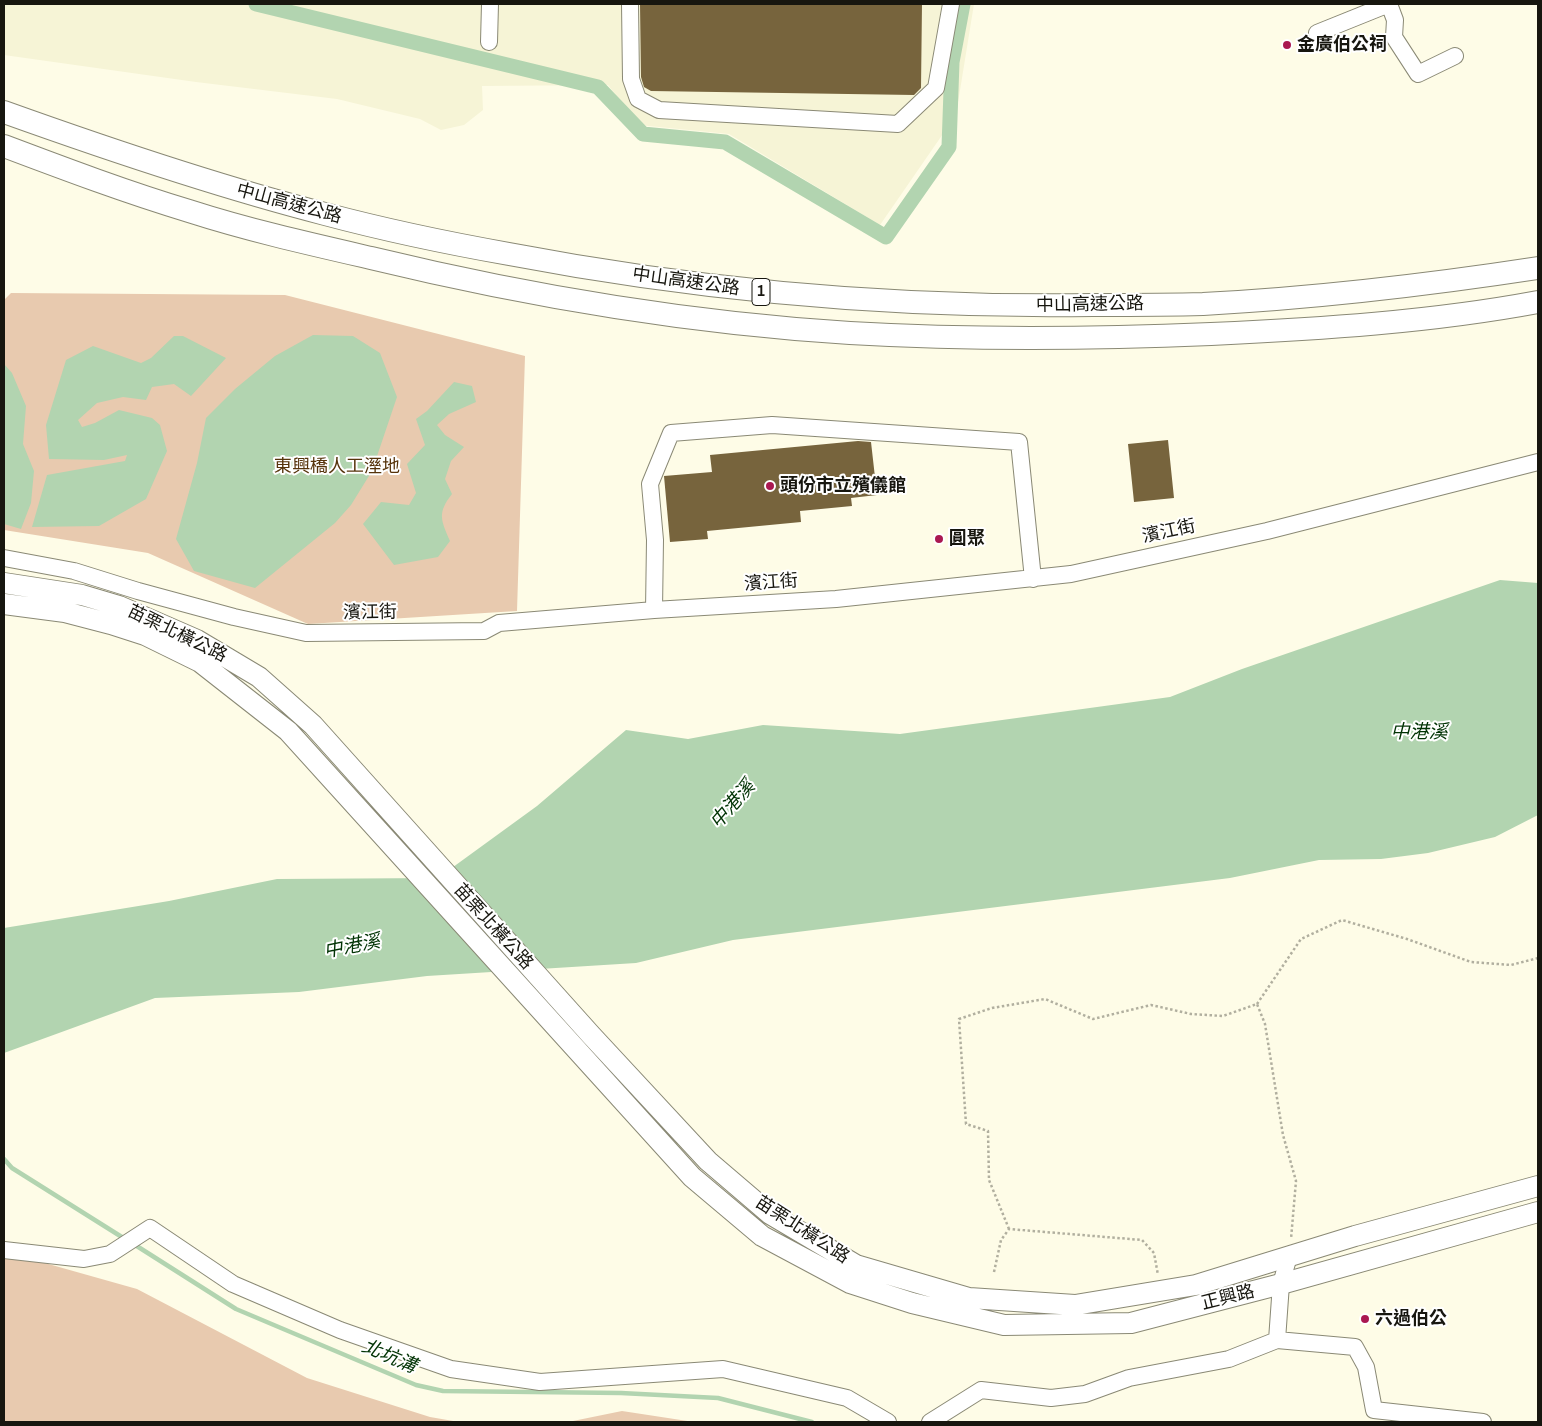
<!DOCTYPE html>
<html>
<head>
<meta charset="utf-8">
<style>
  body { margin:0 }
  #map { position:relative; width:1542px; height:1426px; overflow:hidden; background:#fefce7; font-family:"Archivo Narrow",sans-serif }
  canvas { display:block }
  .frame { position:absolute; inset:0; border:5px solid #17160f; pointer-events:none }
</style>
</head>
<body>
<div id="map">
<canvas width="1542" height="1426"></canvas>
<div class="frame"></div>
</div>
<script>
const ctx = document.querySelector('canvas').getContext('2d');
ctx.lineJoin = 'round';
function fill(path, color) {
  ctx.fillStyle = color;
  ctx.fill(path, 'evenodd');
}
function stroke(path, color, width, dash) {
  ctx.strokeStyle = color;
  ctx.lineWidth = width;
  ctx.lineCap = dash ? 'butt' : 'round';
  ctx.setLineDash(dash || []);
  ctx.stroke(path);
}
function drawText(font, color, halo, rows, align = 'center') {
  ctx.font = font + ' "Archivo Narrow","Noto Sans TC",sans-serif';
  ctx.lineWidth = 4;
  ctx.setLineDash([]);
  ctx.textBaseline = 'middle';
  ctx.strokeStyle = halo;
  ctx.fillStyle = color;
  for (const [text, x, y, turn = 0] of rows) {
    ctx.save();
    ctx.translate(x, y);
    ctx.rotate((+turn || 0) * Math.PI / 180);
    ctx.textAlign = isNaN(turn) ? turn : align;
    if (halo) ctx.strokeText(text, 0, 0);
    ctx.fillText(text, 0, 0);
    ctx.restore();
  }
}
const built = new Path2D(`
  M4 4H974L956 115 880 225 729 134 639 125 608 85 482 86 483 110 464 125 441 130 420 119 337 99 196 82 4 55Z`);
const green = new Path2D(`
  M11 293 285 295 525 356 517 611 308 624 148 553 4 530V300Z
  M20 1256 137 1289 307 1378 430 1417 459 1422H4V1257Z
  M622 1411 694 1422H568Z`);
const water = new Path2D(`
  M313 335 353 336 380 353 397 397 372 471 351 505 335 523 255 588 194 571 176 539 197 463 206 418 235 389 275 356Z
  M174 336H183L226 358 191 396 174 384 152 387 146 400 123 397 97 403 78 420 82 427 95 423 119 410 152 418 160 425 167 451 146 499 99 526 32 527 47 475 125 461 127 455 104 460 49 459 46 425 66 360 93 346 141 363 151 358Z
  M4 364 12 373 26 406 23 444 34 471 31 503 21 529 4 524Z
  M454 382 472 386 476 402 449 414 437 425 445 435 464 447 451 461 445 479 452 494C437 513 441 520 450 541L438 557 394 565 363 524 381 502 409 505 416 493 407 464 425 445 416 419 427 411Z
  M1500 580 1538 583V815L1495 837 1428 853 1381 859 1319 860 1230 878 733 940 636 963 427 976 299 992 155 998 4 1053V928L169 901 277 879 438 878 537 806 626 730 688 739 763 725 900 734 1170 697 1242 669Z`);
const stream = new Path2D(`
  M4 1159 12 1168 125 1239
  M132 1243 236 1309 416 1385 443 1391 621 1393 718 1398 812 1422`);
const canal = new Path2D(`
  M256 4 598 87 643 134 725 142 886 237 949 147 952 62 963 4`);
const building = new Path2D(`
  M640 4H922L921 88 914 95 651 91 644 87 641 77Z
  M1168 440 1174 498 1134 502 1128 444Z
  M858 441 871 442 877 495 851 498 852 506 800 511 801 522 707 531 708 539 670 542 664 476 712 472 710 455Z`);
const path = new Path2D(`
  M1257 1004 1301 939 1342 920 1407 939 1471 962 1511 965 1538 958
  M1009 1229 989 1180 988 1131 966 1124 959 1019 992 1008 1045 999 1093 1019 1151 1005 1191 1014 1223 1016 1257 1004 1265 1024 1283 1135 1296 1181 1291 1239
  M994 1272 1001 1240 1009 1229 1142 1240 1154 1253 1158 1275`);
const minor = new Path2D(`
  M630 4 631 79 638 99 659 110 898 124 936 88 951 4
  M1389 4 1395 20 1394 37 1418 74 1455 56
  M1317 33 1389 4
  M489 42 490 4
  M4 558 74 571 138 591 234 617 306 633 484 631 499 623 654 610 836 599 1071 574 1267 531 1538 462
  M654 610 655 540 650 484 671 433 772 425 1019 442 1033 579
  M4 1250 84 1259 110 1254 150 1228 233 1284 340 1330 451 1369 540 1382 723 1369 847 1398 888 1422
  M1277 1340 1281 1284 1289 1256
  M930 1422 981 1390 1051 1398 1085 1394 1129 1378 1229 1359 1277 1340 1355 1347 1366 1367 1374 1410 1483 1422`);
const major = new Path2D(`
  M4 583 82 595 119 606 197 640 259 677 313 725 591 1035 708 1161 770 1214 856 1265 969 1298 1075 1305 1196 1285 1355 1236 1538 1186
  M4 604 65 612 111 624 145 635 200 662 288 731 692 1177 762 1236 850 1283 912 1303 1004 1325 1131 1323 1281 1284 1538 1212`);
const highway = new Path2D(`
  M4 112C110 150 216 186 325 214 385 230 447 243 509 254 703 291 896 308 1093 305 1130 305 1167 305 1203 304 1315 298 1427 285 1538 268
  M4 146C65 169 126 192 189 211 248 230 310 244 371 258 528 296 689 323 850 333 970 340 1091 339 1211 334 1320 329 1431 322 1538 302`);
const markers = [
  [1287,45,5,"#aa1851"],
  [770,486,5,"#aa1851"],
  [939,539,5,"#aa1851"],
  [1365,1319,5,"#aa1851"]
];
const shields = [
  [761,292,18]
];
const shieldNames = [
  ["1",761,292]
];
const poiNames = [
  ["金廣伯公祠",1297,45],
  ["頭份市立殯儀館",780,486],
  ["圓聚",949,539],
  ["六過伯公",1375,1319]
];
const streetNames = [
  ["中山高速公路",289,204,15],
  ["中山高速公路",686,282,8],
  ["中山高速公路",1090,305,-1],
  ["濱江街",1169,532,-12],
  ["濱江街",771,583,-4],
  ["濱江街",370,613,-1],
  ["苗栗北橫公路",177,634,26],
  ["苗栗北橫公路",493,927,48],
  ["苗栗北橫公路",802,1230,33],
  ["正興路",1228,1298,-14]
];
const parkNames = [
  ["東興橋人工溼地",337,467]
];
const waterNames = [
  ["中港溪",1419,733],
  ["中港溪",733,805,-49],
  ["中港溪",352,947,-11],
  ["北坑溝",389,1357,23]
];
fill(built, '#f6f4d6');
fill(green, '#e8caaf');
fill(water, '#b2d4b0');
stroke(stream, '#b2d4b0', 4.5);
stroke(canal, '#b2d4b0', 15);
fill(building, '#77643d');
stroke(minor, '#8a8975', 18);
stroke(major, '#8a8975', 22);
stroke(highway, '#8a8975', 24);
stroke(path, '#b1af9f', 2.5, [2.5, 2.5]);
stroke(minor, '#fff', 16);
stroke(major, '#fff', 20);
stroke(highway, '#fff', 22);
for (const [x, y, r, color] of markers) {
  const dot = new Path2D();
  dot.arc(x, y, r, 0, 2 * Math.PI);
  ctx.fillStyle = color;
  ctx.fill(dot);
  stroke(dot, '#fff', 2);
}
for (const [x, y, w] of shields) {
  const box = new Path2D();
  box.roundRect(x - w / 2, y - 13.5, w, 27, 4);
  ctx.fillStyle = '#fff';
  ctx.fill(box);
  stroke(box, '#17160f', 1);
}
drawText('bold 16px', '#17160f', null, shieldNames);
drawText('bold 18px', '#17160f', '#fff', poiNames, 'left');
drawText('18px', '#17160f', '#fff', streetNames);
drawText('18px', '#56330b', '#fff', parkNames);
drawText('italic 19px', '#013304', '#fff', waterNames);
</script>
</body>
</html>
